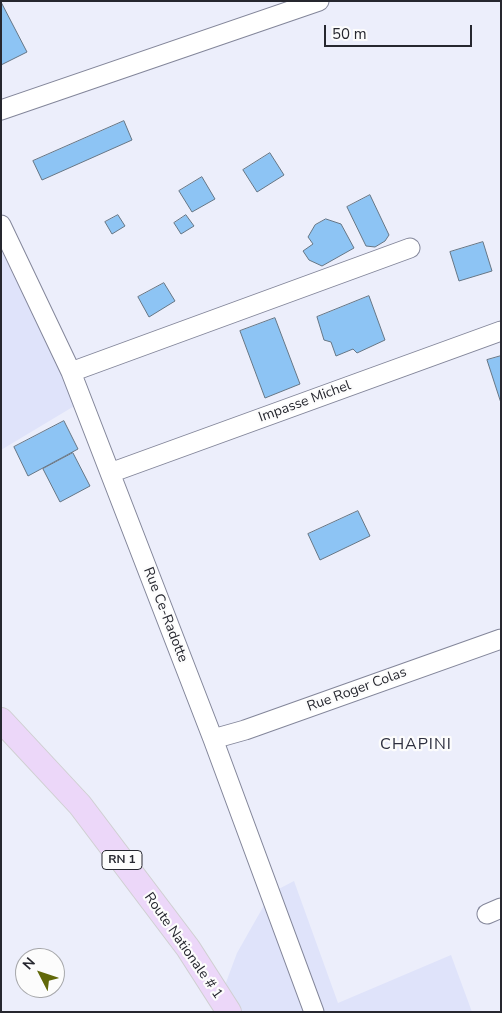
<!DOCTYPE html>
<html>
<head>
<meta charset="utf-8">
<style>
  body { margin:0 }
  #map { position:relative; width:502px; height:1013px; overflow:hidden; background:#eceefb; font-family:"Nunito Sans",sans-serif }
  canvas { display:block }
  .frame { position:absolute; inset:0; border:2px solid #26272f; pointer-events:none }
  .north { position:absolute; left:15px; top:948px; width:50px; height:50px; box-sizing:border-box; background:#fcfcfc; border:1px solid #a6a7aa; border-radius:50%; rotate:311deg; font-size:14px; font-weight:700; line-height:20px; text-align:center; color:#26272f }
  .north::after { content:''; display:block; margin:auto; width:18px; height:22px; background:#616809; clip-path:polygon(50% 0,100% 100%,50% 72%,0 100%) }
  .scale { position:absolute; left:324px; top:25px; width:148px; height:22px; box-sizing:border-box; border:2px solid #26272f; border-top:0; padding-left:6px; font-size:15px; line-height:18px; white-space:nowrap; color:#26272f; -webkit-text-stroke:4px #fcfcfc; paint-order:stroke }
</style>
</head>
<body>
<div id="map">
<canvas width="502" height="1013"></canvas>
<div class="frame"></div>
<div class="north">N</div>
<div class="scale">50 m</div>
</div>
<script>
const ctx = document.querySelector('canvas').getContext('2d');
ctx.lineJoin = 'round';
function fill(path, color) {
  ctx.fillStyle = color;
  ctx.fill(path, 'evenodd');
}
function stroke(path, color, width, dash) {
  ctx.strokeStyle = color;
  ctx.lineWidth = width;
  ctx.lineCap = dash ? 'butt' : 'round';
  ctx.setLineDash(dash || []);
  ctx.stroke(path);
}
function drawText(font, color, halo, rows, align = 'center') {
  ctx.font = font + ' "Nunito Sans",sans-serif';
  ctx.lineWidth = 4.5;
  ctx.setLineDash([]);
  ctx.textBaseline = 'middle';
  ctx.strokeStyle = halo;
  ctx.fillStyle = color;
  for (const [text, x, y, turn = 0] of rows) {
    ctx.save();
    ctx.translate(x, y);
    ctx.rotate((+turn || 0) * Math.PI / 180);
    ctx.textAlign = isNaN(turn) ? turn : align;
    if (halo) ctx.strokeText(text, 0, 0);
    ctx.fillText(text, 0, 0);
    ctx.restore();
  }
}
const built = new Path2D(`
  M1 249 76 405 1 450Z
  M294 881 338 1003 451 955 472 1012H215L237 953 271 893Z`);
const building = new Path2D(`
  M1 2 27 52 1 65Z
  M124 121 132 140 42 180 33 161Z
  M270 153 284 175 257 192 243 170Z
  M202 177 215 199 192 212 179 191Z
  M370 195 389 235 385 241 375 247 366 246 347 207Z
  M118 215 125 226 112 234 105 222Z
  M186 215 194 226 181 234 174 223Z
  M326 219 341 224 354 248 322 266 309 260 303 251 313 244 308 237 315 225Z
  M483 242 492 271 459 281 450 252Z
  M164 283 175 301 149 317 138 297Z
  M369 296 385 340 357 353 353 349 336 356 331 342 324 340 317 317Z
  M275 318 300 384 265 398 240 331Z
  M501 356V403L487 360Z
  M64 421 78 449 28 476 14 447Z
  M73 453 90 486 60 502 43 469Z
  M358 511 370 536 320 560 308 534Z`);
const minor = new Path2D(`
  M1 110 319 1
  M1 225 71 372 213 739 314 1012
  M71 372 410 248
  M110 473 501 331
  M213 739 245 730 501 639
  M487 914 501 908`);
const major = new Path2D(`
  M1 720 80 805 188 948 229 1012`);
const shields = [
  [122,860,40]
];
const shieldNames = [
  ["RN 1",122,860]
];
const streetNames = [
  ["Impasse Michel",305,402,-20],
  ["Rue Ce-Radotte",165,615,69],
  ["Rue Roger Colas",357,690,-20],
  ["Route Nationale # 1",183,946,55]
];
const quarterNames = [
  ["CHAPINI",416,745]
];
fill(built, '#dfe3fa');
fill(building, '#8dc4f4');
stroke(building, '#667685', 1);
stroke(minor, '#83869a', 21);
stroke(major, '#cfcfd1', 26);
stroke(minor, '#fff', 19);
stroke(major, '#ecd7f9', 24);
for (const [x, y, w] of shields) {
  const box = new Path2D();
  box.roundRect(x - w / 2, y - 9.5, w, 19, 4);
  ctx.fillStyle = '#fcfcfc';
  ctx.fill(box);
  stroke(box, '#26272f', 1);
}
drawText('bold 12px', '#26272f', null, shieldNames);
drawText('14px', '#26272f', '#fcfcfc', streetNames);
ctx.letterSpacing = '1px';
drawText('16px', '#2d2f3f', '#fcfcfc', quarterNames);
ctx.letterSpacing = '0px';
</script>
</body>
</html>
